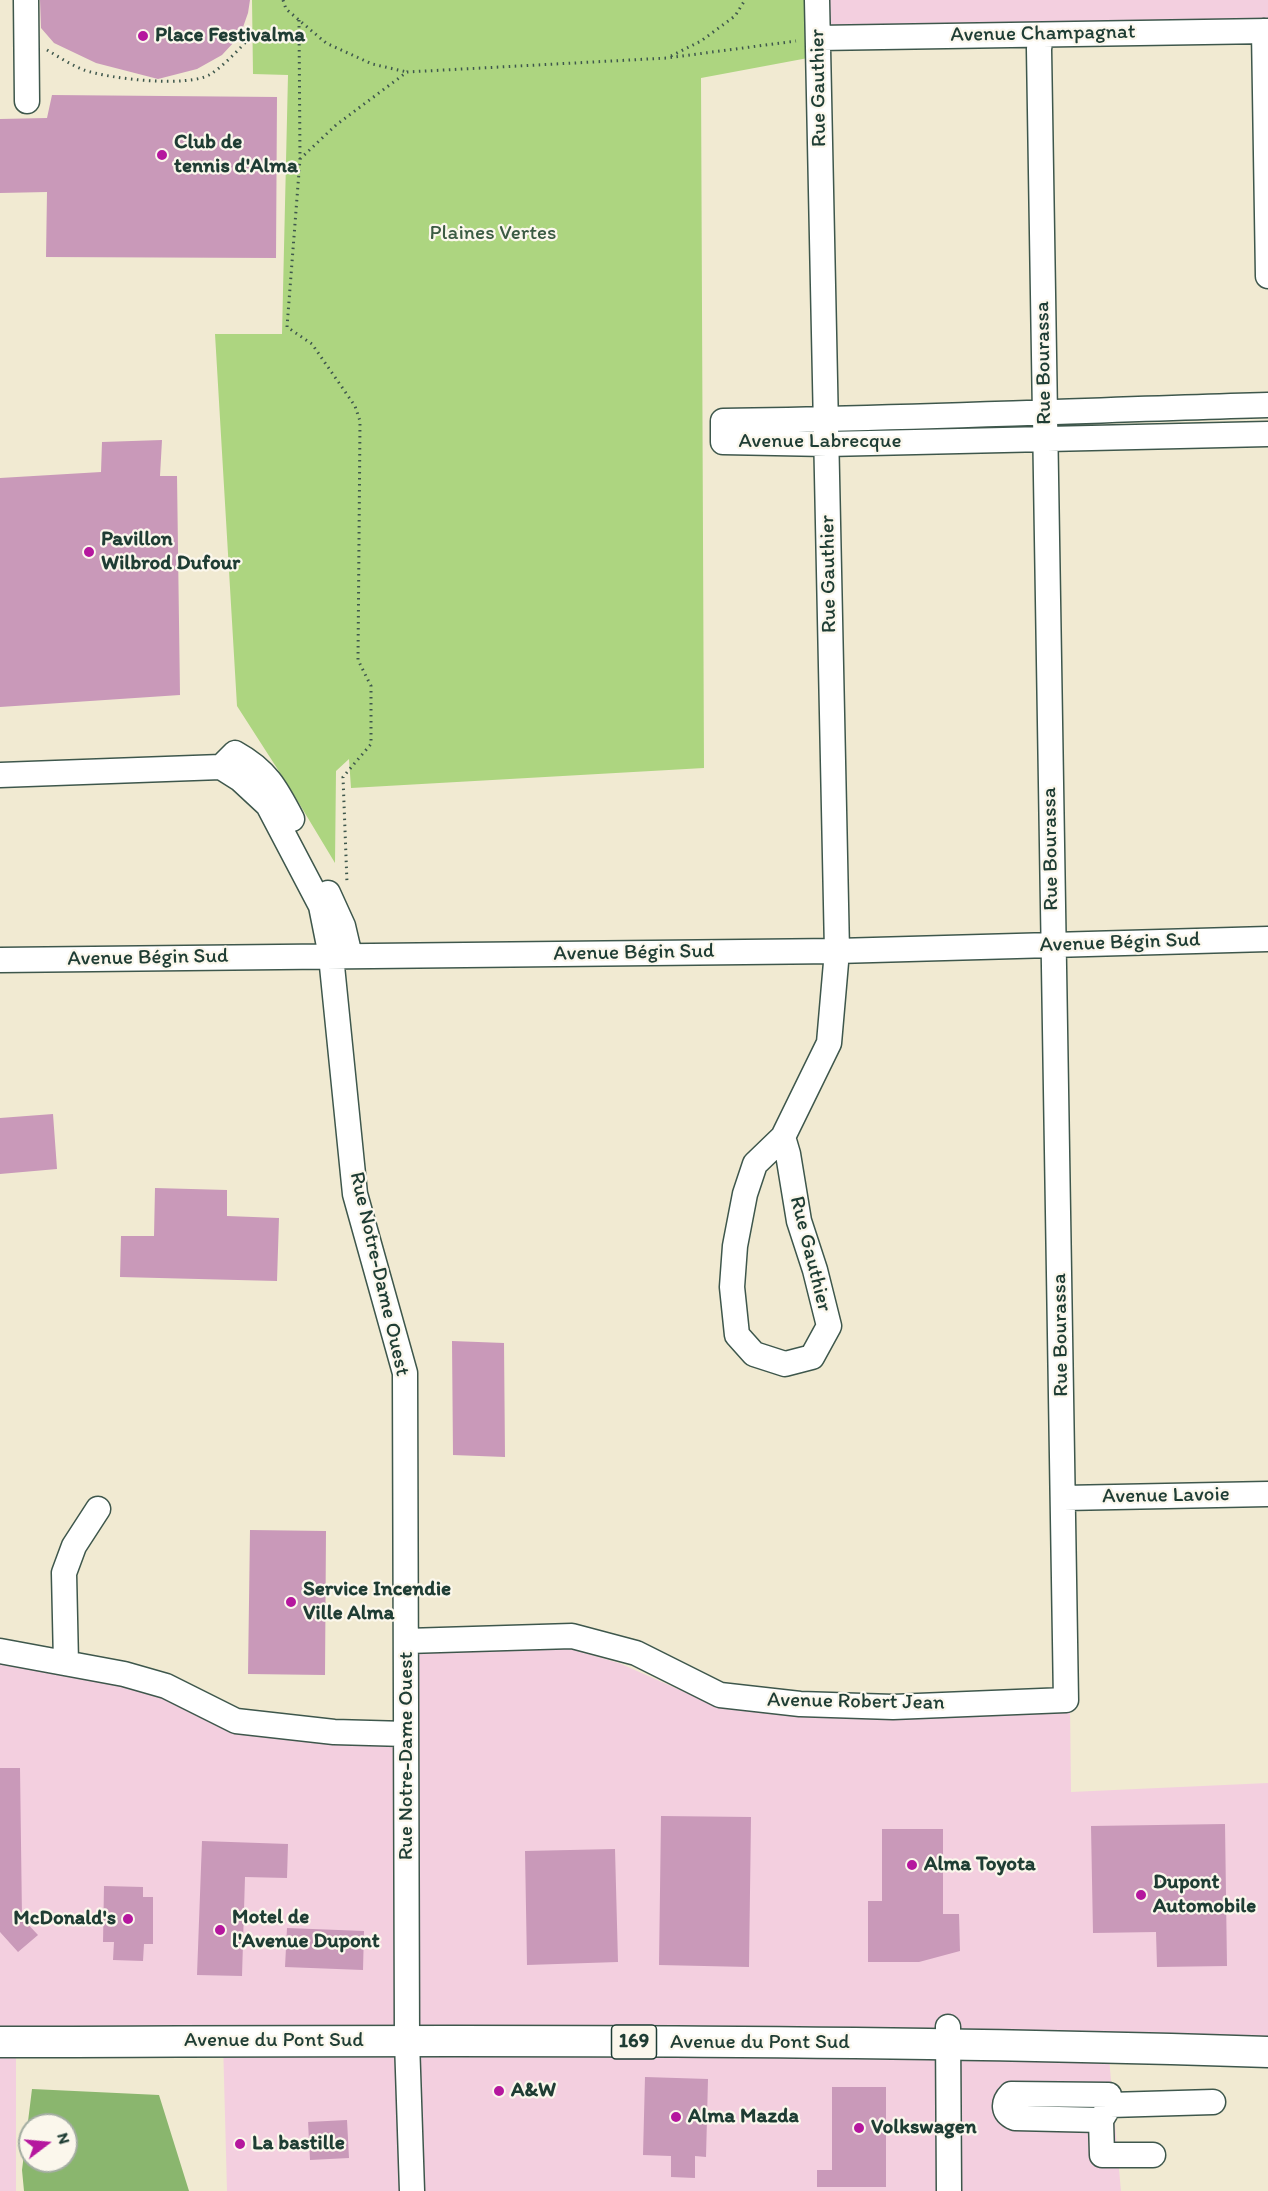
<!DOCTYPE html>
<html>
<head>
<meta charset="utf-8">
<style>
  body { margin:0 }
  #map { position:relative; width:1268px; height:2191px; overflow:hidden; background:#f1ead2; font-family:Itim,sans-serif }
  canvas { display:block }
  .north { position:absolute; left:18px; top:2113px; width:60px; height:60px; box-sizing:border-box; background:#fbf7ec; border:2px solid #a3ada2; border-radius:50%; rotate:74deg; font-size:16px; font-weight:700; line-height:24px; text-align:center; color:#1f3d34 }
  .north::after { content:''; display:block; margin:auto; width:21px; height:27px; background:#b5179e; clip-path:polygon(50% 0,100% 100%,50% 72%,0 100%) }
</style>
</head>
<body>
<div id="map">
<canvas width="1268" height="2191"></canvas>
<div class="north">N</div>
</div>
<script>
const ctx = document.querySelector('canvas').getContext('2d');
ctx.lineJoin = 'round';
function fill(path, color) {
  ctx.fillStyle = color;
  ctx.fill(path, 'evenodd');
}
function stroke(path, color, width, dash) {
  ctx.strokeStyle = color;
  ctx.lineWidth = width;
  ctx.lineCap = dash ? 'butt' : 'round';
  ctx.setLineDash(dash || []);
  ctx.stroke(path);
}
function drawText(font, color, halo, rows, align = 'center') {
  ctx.font = font + ' Itim,sans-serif';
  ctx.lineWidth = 4.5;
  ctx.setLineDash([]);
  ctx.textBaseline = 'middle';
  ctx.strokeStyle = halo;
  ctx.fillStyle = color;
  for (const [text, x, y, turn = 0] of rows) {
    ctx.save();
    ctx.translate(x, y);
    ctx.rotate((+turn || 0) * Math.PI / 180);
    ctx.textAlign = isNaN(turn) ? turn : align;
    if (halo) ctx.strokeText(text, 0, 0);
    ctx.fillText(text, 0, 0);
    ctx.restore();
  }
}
const built = new Path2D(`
  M828 0H1268V22L828 29Z
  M567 1648 619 1663 716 1706 1070 1707 1071 1792 1268 1783V2038L1107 2036 1121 2191H227L223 2041 16 2054V2191H0V1662L157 1691 224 1725 417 1726V1649Z`);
const green = new Path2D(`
  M252 0H808V58L701 78 704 768 351 788 349 759 336 771 335 863 291 790 237 706 215 334H282L288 75 253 74Z`);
const forest = new Path2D(`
  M32 2089 159 2095 189 2191H24L22 2170ZM30 2125H66V2161H30Z`);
const building = new Path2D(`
  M40 0H250L248 13 242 30 234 42 222 55 197 69 158 79 96 63 54 43 41 28Z
  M52 95 277 97 276 258 46 257 47 192 0 193V119L47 118Z
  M162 440 160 476H177L180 695 0 707V478L101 472 102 442Z
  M53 1114 57 1169 0 1174V1118Z
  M155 1188 227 1190V1216L279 1218 277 1281 120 1277 121 1236H154Z
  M452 1341 504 1343 505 1457 453 1455Z
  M250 1530 326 1531 325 1675 248 1674Z
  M0 1768H20L22 1918 38 1935 18 1952 0 1932Z
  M661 1816 751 1817 749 1967 659 1965Z
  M1225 1824 1227 1966 1157 1967 1156 1932 1093 1933 1091 1826Z
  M882 1829H943V1914H959L960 1951 919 1962H868V1901H882Z
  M202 1841 288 1844 287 1878 245 1877 242 1976 197 1975Z
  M615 1849 618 1962 527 1965 525 1851Z
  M104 1886 143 1887V1897H153V1944H144L143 1961 113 1960 114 1942H103Z
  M287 1928 364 1931 363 1970 285 1967Z
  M645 2077 708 2079 706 2157 695 2156V2178L671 2177V2156L643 2155Z
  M832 2087H886V2187H817V2170H832Z
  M347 2120 349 2158 310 2160 308 2122Z`);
const path = new Path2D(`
  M283 0 286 9 326 43 372 64 407 72
  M299 20 300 159 287 327 312 344 355 406 360 421 358 660 371 686V744L343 777 347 883
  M47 50C59 57 71 65 84 70 110 79 188 88 211 74 227 63 241 47 254 33
  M671 56 701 41 735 16 745 0
  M300 159 336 125 407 72 667 58 796 41`);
const minor = new Path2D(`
  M26 0 27 101
  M1264 31 1268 276
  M818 38 1268 31
  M1268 405C1086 410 905 419 723 421V442L827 444 1268 434
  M221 767 235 753C266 770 276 788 292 819
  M0 775 221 767 240 779 268 805 321 906 331 956 355 1194 405 1373 407 2041 412 2191
  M328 893 343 926 350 956
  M0 960 837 951 1268 939
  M783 1137 788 1154 799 1221 815 1270 829 1326 812 1357 785 1364 754 1354 737 1335 732 1287 735 1246 745 1194 755 1164 783 1137 829 1043 837 951 817 0
  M1064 1498 1268 1494
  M407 1641 572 1636 636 1653 720 1695 800 1704 893 1707 1066 1700 1039 49 1041 35
  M0 1651 124 1674 166 1686 236 1721 334 1732 406 1734
  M66 1663 64 1573 74 1546 98 1509
  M948 2027 949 2191
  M1110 2105 1213 2102
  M1101 2120 1110 2105 1109 2095 1011 2094C1002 2103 1003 2113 1015 2118L1101 2120 1102 2155H1153`);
const major = new Path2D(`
  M0 2042C423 2041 846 2038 1268 2052`);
const markers = [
  [143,36,6,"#b5179e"],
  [162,155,6,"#b5179e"],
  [89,552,6,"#b5179e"],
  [291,1602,6,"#b5179e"],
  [912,1865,6,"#b5179e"],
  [1141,1895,6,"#b5179e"],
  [128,1919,6,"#b5179e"],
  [220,1930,6,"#b5179e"],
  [499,2091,6,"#b5179e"],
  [676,2117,6,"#b5179e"],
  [859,2128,6,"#b5179e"],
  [240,2144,6,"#b5179e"]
];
const shields = [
  [634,2042,45]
];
const shieldNames = [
  ["169",634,2042]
];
const streetNames = [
  ["Avenue Champagnat",1043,34,-1],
  ["Rue Gauthier",819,88,-91],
  ["Rue Bourassa",1044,363,-91],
  ["Avenue Labrecque",820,442],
  ["Rue Gauthier",829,574,-91],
  ["Rue Bourassa",1051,849,-91],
  ["Avenue Bégin Sud",1120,943,-2],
  ["Avenue Bégin Sud",634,953,-1],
  ["Avenue Bégin Sud",148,958,-1],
  ["Rue Gauthier",810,1254,76],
  ["Rue Notre-Dame Ouest",379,1274,77],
  ["Rue Bourassa",1061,1335,-91],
  ["Avenue Lavoie",1166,1496,-1],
  ["Avenue Robert Jean",856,1702,1],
  ["Rue Notre-Dame Ouest",407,1756,-90],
  ["Avenue du Pont Sud",274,2041],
  ["Avenue du Pont Sud",760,2043]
];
const poiNames = [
  ["Place Festivalma",155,36],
  ["Club de",174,143],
  ["tennis d'Alma",174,167],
  ["Pavillon",101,540],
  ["Wilbrod Dufour",101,564],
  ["Service Incendie",303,1590],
  ["Ville Alma",303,1614],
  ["Alma Toyota",924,1865],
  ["Dupont",1153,1883],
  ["Automobile",1153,1907],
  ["Motel de",232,1918],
  ["l'Avenue Dupont",232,1942],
  ["McDonald's",116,1919,"right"],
  ["A&W",511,2091],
  ["Alma Mazda",688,2117],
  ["Volkswagen",871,2128],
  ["La bastille",252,2144]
];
const parkNames = [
  ["Plaines Vertes",493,234]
];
fill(built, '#f3cfdf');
fill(green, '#add580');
fill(forest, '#8ab66e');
fill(building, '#c999b9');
stroke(minor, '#3e574c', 27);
stroke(major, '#3e574c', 33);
stroke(path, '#3e574c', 3, [1.5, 4.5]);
stroke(minor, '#fff', 24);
stroke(major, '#fff', 30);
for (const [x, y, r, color] of markers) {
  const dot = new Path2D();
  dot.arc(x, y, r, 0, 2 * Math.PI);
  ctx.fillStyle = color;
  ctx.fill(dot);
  stroke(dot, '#fbf7ec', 2);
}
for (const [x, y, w] of shields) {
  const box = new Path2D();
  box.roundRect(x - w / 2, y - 17, w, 34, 4.5);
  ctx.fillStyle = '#fbf7ec';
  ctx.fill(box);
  stroke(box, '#1f3d34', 1.5);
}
drawText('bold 20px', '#1f3d34', null, shieldNames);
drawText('21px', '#1f3d34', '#fbf7ec', streetNames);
drawText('bold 21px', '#1f3d34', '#fbf7ec', poiNames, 'left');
drawText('21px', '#3b5b43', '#fbf7ec', parkNames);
</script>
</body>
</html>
